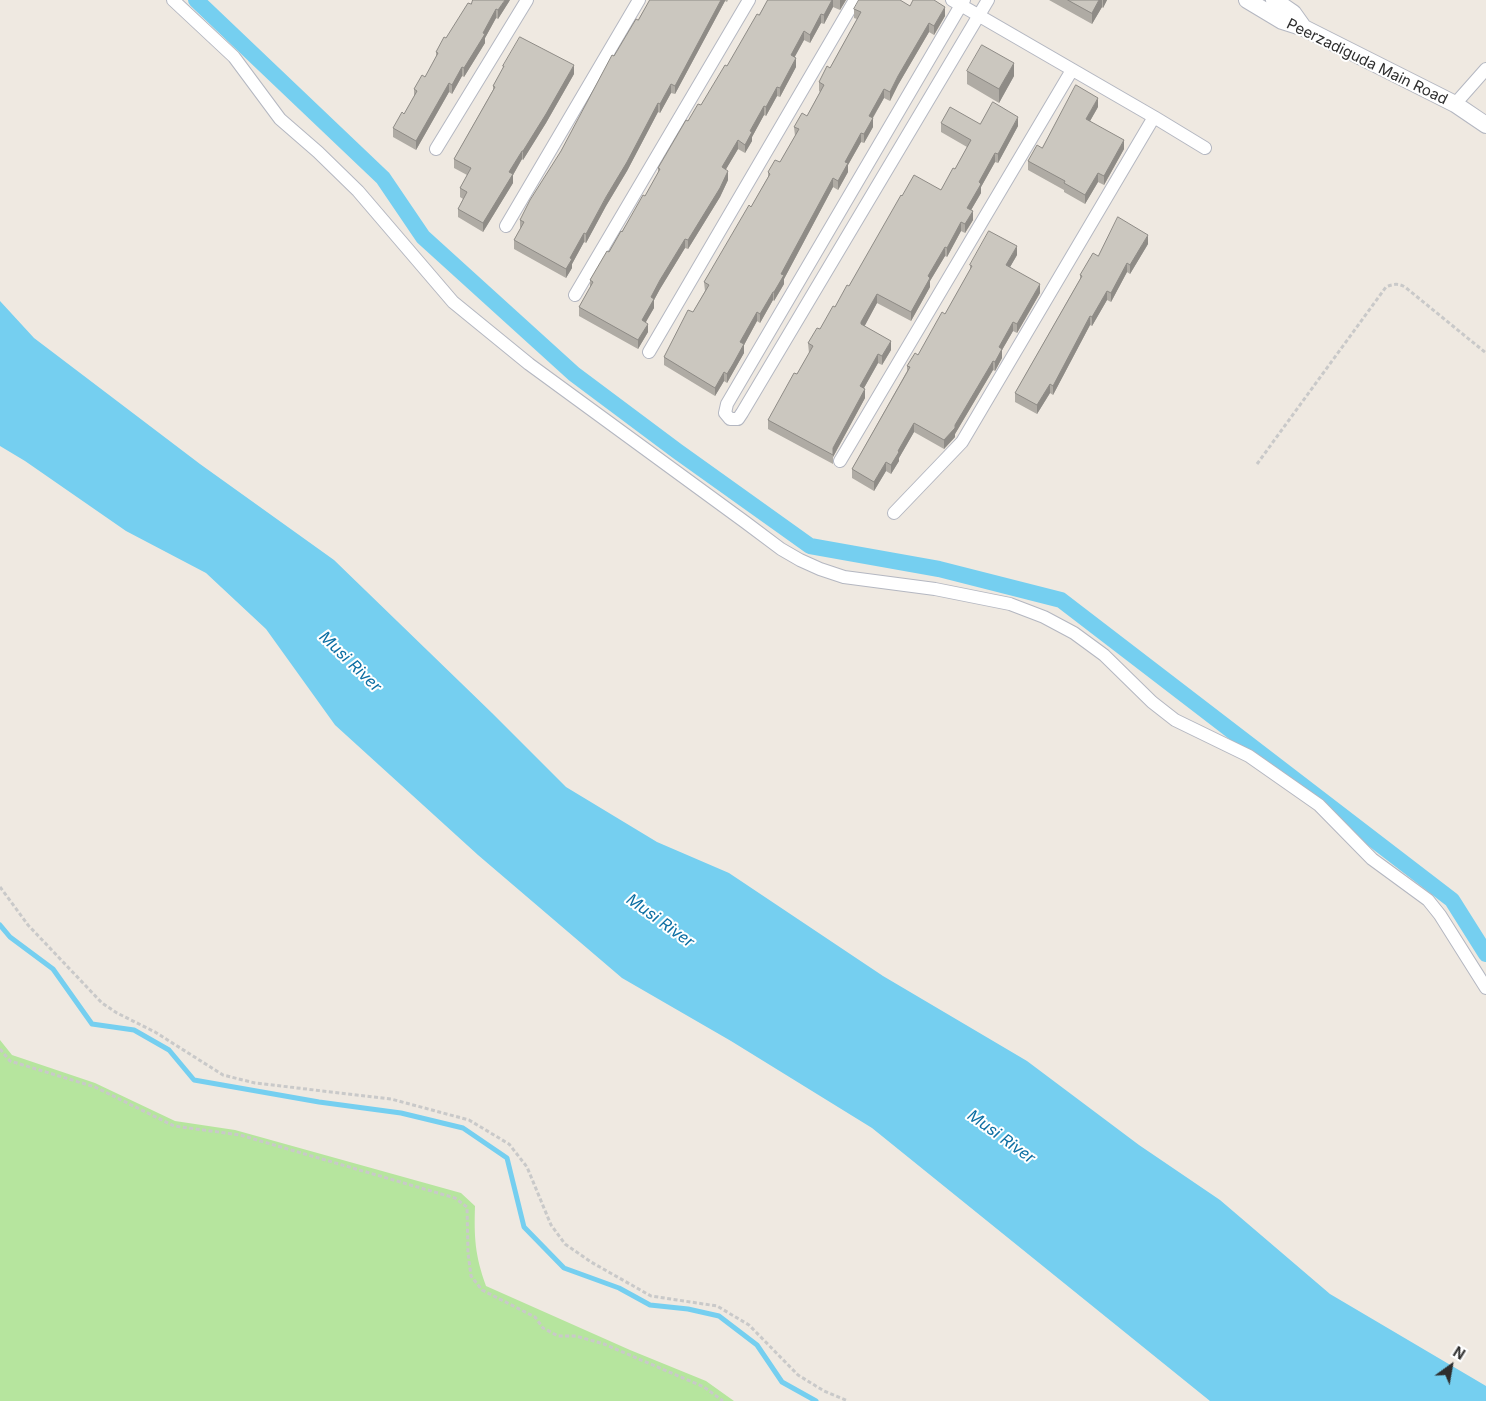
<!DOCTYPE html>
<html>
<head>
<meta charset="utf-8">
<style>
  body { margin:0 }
  #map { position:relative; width:1486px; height:1401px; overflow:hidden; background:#efe9e1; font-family:Inter,sans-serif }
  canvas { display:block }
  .north { position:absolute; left:1426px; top:1341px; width:50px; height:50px; -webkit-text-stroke:4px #fff; paint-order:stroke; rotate:32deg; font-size:14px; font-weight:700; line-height:20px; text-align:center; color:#2e2e2e }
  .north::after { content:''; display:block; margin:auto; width:18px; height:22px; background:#2e2e2e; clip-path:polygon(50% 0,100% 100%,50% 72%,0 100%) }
</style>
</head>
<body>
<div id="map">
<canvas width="1486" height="1401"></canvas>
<div class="north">N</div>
</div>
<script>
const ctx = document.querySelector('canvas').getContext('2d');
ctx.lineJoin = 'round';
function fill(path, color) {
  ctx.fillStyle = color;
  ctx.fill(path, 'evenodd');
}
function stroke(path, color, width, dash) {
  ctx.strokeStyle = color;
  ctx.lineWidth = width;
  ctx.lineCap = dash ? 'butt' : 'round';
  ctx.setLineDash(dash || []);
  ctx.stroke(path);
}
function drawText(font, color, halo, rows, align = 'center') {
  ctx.font = font + ' Inter,sans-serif';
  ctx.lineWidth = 4;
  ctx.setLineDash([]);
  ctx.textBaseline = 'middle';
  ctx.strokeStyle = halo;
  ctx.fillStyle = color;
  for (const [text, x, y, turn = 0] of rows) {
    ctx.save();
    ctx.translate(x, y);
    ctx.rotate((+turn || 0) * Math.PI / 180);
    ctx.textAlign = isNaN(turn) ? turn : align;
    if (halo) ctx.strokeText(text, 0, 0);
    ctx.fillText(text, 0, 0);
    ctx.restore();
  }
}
const green = new Path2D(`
  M0 1040 12 1055 95 1083 175 1121 235 1130 461 1193 475 1206C474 1238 475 1255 486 1286L630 1350 706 1381 734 1401H0Z`);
const water = new Path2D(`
  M0 301 34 338 200 464 334 560 492 713 566 787 657 842 729 873 883 976 1027 1061 1139 1145 1220 1200 1330 1294 1486 1386V1401H1210L872 1128 731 1041 622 978 478 855 335 725 266 629 206 573 126 531 25 461 0 446Z`);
const stream = new Path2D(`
  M0 925 10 937 53 969 92 1024 134 1030 169 1050 194 1080 319 1102 401 1113 463 1128 507 1158 524 1227 564 1268 619 1288 650 1305 688 1309 719 1316 757 1345 782 1382 816 1401`);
const canal = new Path2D(`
  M196 0 383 178 423 237 574 374 677 451 810 546 939 569 1061 600 1452 900 1486 954`);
const path = new Path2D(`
  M1257 464 1386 287C1393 284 1398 283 1405 287L1486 353
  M0 887 28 925 102 1003 117 1013 155 1032 223 1075 255 1083 391 1099 469 1120 509 1144 527 1167 551 1225 565 1244 591 1262 651 1296 717 1306 749 1325 798 1375 824 1391 848 1401
  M0 1049 10 1061 95 1087 174 1126 240 1135 455 1198 467 1207 468 1253 471 1276 482 1290 535 1317 543 1328 558 1336H576L604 1344 704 1387 723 1401`);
const minor = new Path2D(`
  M173 0 234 57 280 119 318 152 358 191 453 302 529 364 745 522 781 549 800 560 820 569 844 577 935 589 1010 604 1044 617 1074 633 1104 655 1152 702 1175 720 1249 756 1319 805 1372 859 1428 900 1440 915 1486 988
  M964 0 727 404 725 413 730 419H738L742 413 988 0
  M1455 104 1486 69
  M1154 117 1205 148
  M436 149 527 0
  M506 226 639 0
  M575 295 749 0
  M649 352 855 0
  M840 461 1072 70
  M894 513 962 442 1154 117 952 0`);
const tertiary = new Path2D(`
  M1247 0 1282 21 1304 28 1455 104 1486 125
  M1274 0 1293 13 1303 27`);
const wall = new Path2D(`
  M510 0 498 19 496 18 485 38V43L464 77 462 76 452 94 449 92 416 150 393 137V128L404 114 414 97V89L425 77 436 58V52L446 38Z
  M650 0H728L727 2 725 1 675 94 671 93 660 113 658 112 627 171 606 206 586 243 584 242 572 264V268L566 278 514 249V240L520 229V220L561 151 614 56 638 20Z
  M768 0H846L840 10 833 7 824 24 821 23 810 43 804 40 794 57 796 67 780 97 777 96 766 116 764 115 752 137V141L745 153 738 149 726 169 728 180 720 197 688 249 685 248 660 289 654 300V308L645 322 648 332 638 349 579 316V307L590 288V280L645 196 658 173V168L688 121 701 105 727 66 759 15Z
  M1049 0H1107L1103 8 1102 7 1092 24Z
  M910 6 945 16 934 35 929 32 898 85 890 101 884 98 873 118V127L864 143 861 142 848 165V172L838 190 833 187 784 279V284L774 301 773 300 760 323 757 321 744 345V353L733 372 727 383 724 381 715 396 664 365V357L693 312 705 291 704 282 751 207 768 177V172L780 162 795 136 794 127 807 116 820 92 819 91V82L830 68 857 19 854 18V9Z
  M503 66 574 74 546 123 523 160 522 159 513 175V183L483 232 458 217V209L463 199 460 197V188L467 175 454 168V159L493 90V86L503 69Z
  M967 71 1014 76 999 103 967 84Z
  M1098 107 1090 121 1124 149 1104 185 1098 182 1085 204 1064 192V190L1028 170V161L1042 148Z
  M941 123 1018 126 998 163 995 162 981 187V193L971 210 973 220 965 233 961 231 947 257 945 256 930 281V287L911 321 877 303 864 326 891 350 882 365 878 363 864 388 865 398 833 457V464L768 429V420L797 374 809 353 808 343 820 329 849 286 902 196 941 190 955 169 967 147 941 132Z
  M1148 244 1130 274 1127 272 1111 302 1107 300 1092 326 1090 325 1053 395 1050 393 1037 414 1015 402V393L1080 279V275L1098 256Z
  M1017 255 1010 267 1040 293 1017 333 1013 331 1002 350V358L995 371 993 370 955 434V437L944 449 914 432 899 458V461L891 474 886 471 874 491 852 478V469L907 371V366L918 355 945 314 970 270V265Z`);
const shadedWall = new Path2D(`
  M505 0H510L498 19V10Z
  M721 0H725V1L675 94V86Z
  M832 0H833V7L824 24V15Z
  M840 0H846L840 10Z
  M1099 0H1102V7L1092 24V13Z
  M1103 0H1107L1103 8Z
  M945 7V16L934 35V26Z
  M496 9V18L485 38V43L464 77V68Z
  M821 14V23L810 43V35Z
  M929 23V32L898 85 890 101V92L898 76Z
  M804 31V40L791 64V55Z
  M796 58V67L780 97V88Z
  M1014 63V76L999 103V89Z
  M574 65V74L546 123 523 160V151Z
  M462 67V76L452 94V85Z
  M449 83V92L416 150V141Z
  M671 84V93L660 113V104Z
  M777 87V96L766 116V107Z
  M884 89V98L869 124V116Z
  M1098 98V107L1086 128V119Z
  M658 103V112L627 171 606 206 586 243V234Z
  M764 106V115L752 137V141L745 153V145L750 131Z
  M1018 117V126L998 163V154Z
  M873 118V127L864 143V134Z
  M861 133V142L848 165V172L838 190V181L845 162Z
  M738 140V149L722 176V167Z
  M1124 140V149L1104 185V176Z
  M522 151V159L513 175V183L483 232V223L509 172Z
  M995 153V162L981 187V193L967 217V208L979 182Z
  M728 171V180L720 197 688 249V240Z
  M1098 173V182L1085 204V195Z
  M833 178V187L784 279V284L774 301V292L781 274Z
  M973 211V220L965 233V224Z
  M961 222V231L947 257V248Z
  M584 233V242L572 264V268L566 278V269L570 258Z
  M1148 235V244L1130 274V265Z
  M685 239V248L660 289 654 300V308L642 329V320L651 297 660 280Z
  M1017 246V255L1006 274V265Z
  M945 247V256L930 281V287L911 321V312L928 276Z
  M1127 263V272L1111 302V293Z
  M1040 284V293L1017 333V324Z
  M1107 291V300L1092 326V317Z
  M773 292V300L760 323V314Z
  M877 294V303L861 333V322Z
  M757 312V321L744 345V353L727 383V374L740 342Z
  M1090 316V325L1053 395V386Z
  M1013 322V331L1002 350V358L995 371V362L999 347Z
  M648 324V332L638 349V340Z
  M891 341V350L882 365V356Z
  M878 354V363L860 395V386Z
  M993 361V370L955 434V437L944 449V440L955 425Z
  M724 372V381L715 396V388Z
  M1050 384V393L1037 414V405Z
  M865 389V398L833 457V464V448Z
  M914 423V432L899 458V461L891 474V465L898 451Z
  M886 462V471L874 491V482Z`);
const building = new Path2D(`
  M473 0H505L498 10 496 9 483 33 485 34 464 68 462 67 452 85 449 83 416 141 393 128 402 112 404 114 417 91 414 89 422 75 425 77 438 53 436 52 444 37 446 38 468 3 471 4Z
  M650 0H721L675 86 671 84 660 104 658 103 627 162 606 197 586 234 584 233 570 258 572 259 566 269 514 240 524 222 520 220 530 200 561 151 612 55 614 56 636 19 638 20Z
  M768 0H832L824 15 821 14 810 35 804 31 791 55 796 58 780 88 777 87 766 107 764 106 750 131 752 132 745 145 738 140 722 167 728 171 720 188 688 240 685 239 660 280 651 297 654 299 642 320 648 324 638 340 579 307 593 282 590 280 607 251 609 252 621 231 622 232 643 195 645 196 660 169 658 168 686 120 688 121 698 104 701 105 725 65 727 66 757 14 759 15Z
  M859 0H900L910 6 913 0H934L945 7 934 26 929 23 898 76 890 92 884 89 869 116 873 118 864 134 861 133 845 162 848 163 838 181 833 178 781 274 784 275 774 292H773L760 314 757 312 740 342 744 344 733 364 727 374 724 372 715 388 664 357 688 310 693 312 709 285 704 282 749 205 751 207 770 174 768 172 775 160 780 162 799 129 794 127 802 113 807 116 824 85 819 82 827 66 830 68 861 12 854 9Z
  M1068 0H1099L1092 13Z
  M520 37 574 65 546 114 523 151H522L509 172 513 174 483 223 458 209 467 192 460 188 471 168 454 159 495 87 493 86 504 66H503Z
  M982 45 1014 63 999 89 967 71Z
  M1076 85 1098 98 1086 119 1124 140 1104 176 1098 173 1085 195 1064 183 1065 181 1028 161 1037 145 1042 148Z
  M993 102 1018 117 998 154 995 153 979 182 981 184 967 208 973 211 965 224 961 222 947 248 945 247 928 276 930 278 911 312 877 294 861 322V324L891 341 882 356 878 354 860 386 865 389 833 448V455L768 420 794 373 797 374 813 346 808 343 817 328 820 329 833 306 835 307 847 285 849 286 901 195 902 196 914 175 941 190 953 168 955 169 971 140 941 123 950 107 980 124Z
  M1118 217 1148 235 1130 265 1127 263 1111 293 1107 291 1092 317 1090 316 1053 386 1050 384 1037 405 1015 393 1082 276 1080 275 1093 253 1098 256Z
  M989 231 1017 246 1006 265 1040 284 1017 324 1013 322 999 347 1002 349 995 362 993 361 955 425V428L944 440 914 423 898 451 899 452 891 465 886 462 874 482 852 469 910 367 907 366 915 353 918 355 942 312 945 314 972 266 970 265Z`);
const streetNames = [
  ["Peerzadiguda Main Road",1367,62,26]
];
const waterNames = [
  ["Musi River",350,662,44],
  ["Musi River",660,921,36],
  ["Musi River",1001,1137,36]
];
fill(green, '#b6e59e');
fill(water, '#75cff0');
stroke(stream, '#75cff0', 5);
stroke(canal, '#75cff0', 16);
stroke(minor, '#b4b7c1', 14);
stroke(tertiary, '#b4b7c1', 18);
stroke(path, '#c9c9c9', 3, [4, 2.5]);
stroke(minor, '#fff', 12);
stroke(tertiary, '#fff', 16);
fill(wall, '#afaba4');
fill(shadedWall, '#8e8b86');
fill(building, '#cbc7bf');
stroke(building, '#8e8b86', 1);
drawText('15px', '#2e2e2e', '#fff', streetNames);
drawText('italic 16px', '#0d6fa3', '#fff', waterNames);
</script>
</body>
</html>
